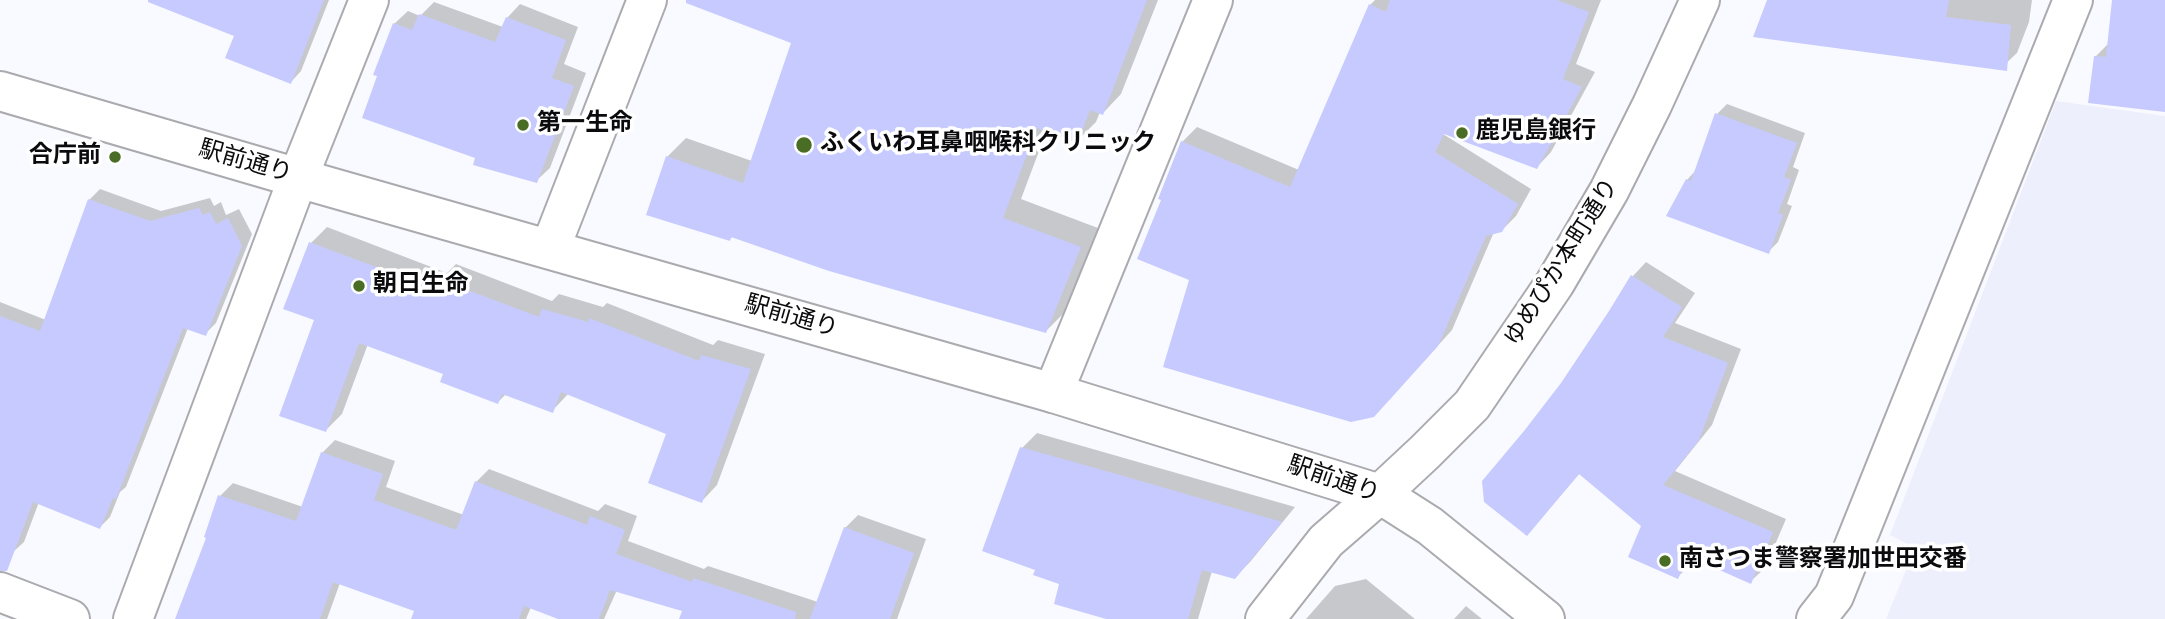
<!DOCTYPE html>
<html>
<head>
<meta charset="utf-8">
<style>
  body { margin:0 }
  canvas { display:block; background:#f9faff }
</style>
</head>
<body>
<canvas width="2165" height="619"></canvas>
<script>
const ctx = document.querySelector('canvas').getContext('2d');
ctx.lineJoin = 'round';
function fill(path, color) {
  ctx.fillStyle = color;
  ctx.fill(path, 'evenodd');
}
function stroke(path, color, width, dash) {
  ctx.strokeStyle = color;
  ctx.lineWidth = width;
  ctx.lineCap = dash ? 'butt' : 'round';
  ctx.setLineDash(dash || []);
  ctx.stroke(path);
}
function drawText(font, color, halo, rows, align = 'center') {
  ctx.font = font + ' "Source Sans 3","Noto Sans JP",sans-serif';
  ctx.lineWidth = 7;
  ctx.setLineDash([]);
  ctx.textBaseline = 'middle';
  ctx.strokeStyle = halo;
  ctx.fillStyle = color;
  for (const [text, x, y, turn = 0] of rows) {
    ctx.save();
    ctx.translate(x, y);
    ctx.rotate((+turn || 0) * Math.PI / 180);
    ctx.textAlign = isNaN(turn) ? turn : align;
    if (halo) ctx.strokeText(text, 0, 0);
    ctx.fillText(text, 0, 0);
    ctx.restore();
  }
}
const built = new Path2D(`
  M2056 101 2165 116V619H1886L1915 548 1890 535Z`);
const shadow = new Path2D(`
  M164 0H329L301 71 291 82 236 35Z
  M692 0H1158L1121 94 1103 113 1100 112 1096 122 1077 141 1047 130 1021 199 1098 228 1065 312 1046 331 733 236 730 239 667 157 686 138 752 161 793 42Z
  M1375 0H1601L1576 64 1595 72 1551 152 1537 167 1444 132 1443 134 1531 189 1516 216 1501 231 1494 232 1452 330 1388 401 1191 279 1163 199 1182 142 1197 127 1299 170 1370 5Z
  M1769 0H2032L2029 22 2017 53 2001 68Z
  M2114 0H2165V109L2095 57 2109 43Z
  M434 2 503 27 507 18 520 4 578 27 564 64 586 73 550 168 536 181 477 157 394 24 408 11 420 16Z
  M1727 104 1805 133 1793 167 1799 170 1787 204 1792 206 1778 242 1768 252 1687 180 1696 170 1717 114Z
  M100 189 161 211 210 198 214 206 221 202 226 215 239 209 252 234 216 323 205 334 188 328 126 487 120 492 110 517 100 527 39 502 24 542 13 552 0 547V302L46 320 90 199Z
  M327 227 447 273 456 264 552 301 559 294 603 307 607 303 713 345 718 340 765 354 717 485 702 501 668 433 569 393 552 411 507 393 498 402 445 373 368 344 342 414 326 430 311 243Z
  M1646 262 1695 293 1675 323 1741 349 1712 425 1675 471 1786 519 1765 568 1751 581 1694 557 1691 563 1678 577 1643 525 1580 473 1527 534 1526 432 1591 343 1633 276Z
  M1037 433 1295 507 1250 562 1235 577 1212 571 1198 619H1112L1061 583 1022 448Z
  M335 440 395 461 386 487 464 515 476 482 489 469 598 511 605 504 637 516 628 541 704 569 708 566 818 602 845 528 858 515 926 539 897 619H681L684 610 617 590 604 619H563L531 607 526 619H413L417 610 340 583 327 619H177L209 536 220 496 233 483 303 507 322 453Z
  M1366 579 1415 619H1306L1335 586Z
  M1466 606 1482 619H1454Z`);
const building = new Path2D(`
  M148 0H324L291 84 225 58 234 36 148 2Z
  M686 0H1147L1103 115 1090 110 1077 143 1037 128 1003 218 1081 247 1046 333 829 271 731 237 730 241 646 215 666 156 743 183 791 43 686 3Z
  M1390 0H1557L1589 12 1563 79 1582 87 1537 169 1444 134 1435 152 1518 204 1502 232 1486 236 1438 346 1374 417 1351 422 1163 367 1189 280 1137 259 1161 200 1158 199 1181 141 1290 187 1369 4 1386 12Z
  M1767 0H1949L1946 17 2011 25 2007 71 1753 37Z
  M2112 0H2165V112L2088 103 2094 56 2106 57Z
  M419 14 495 42 506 17 566 40 552 78 574 86 537 183 473 165 475 158 362 118 377 76 373 75 393 23 412 30Z
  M1715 113 1797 143 1784 177 1791 180 1778 213 1783 215 1769 254 1666 216 1686 179 1691 181Z
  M88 199 150 221 199 208 203 215 210 212 216 224 228 218 242 246 206 336 183 328 116 499 113 498 100 529 33 502 7 571H0V316L40 331Z
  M309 242 435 289 438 279 539 317 542 309 588 322 589 318 699 361 701 355 751 369 702 503 648 483 666 434 561 392 553 413 502 394 498 404 440 382 443 374 359 343 326 432 279 416 314 320 283 309Z
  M1631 275 1682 307 1663 337 1728 363 1699 440 1663 485 1773 532 1751 584 1688 556 1678 579 1628 557 1641 526 1579 474 1527 536 1484 502 1482 481 1524 431 1561 383 1609 311Z
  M1020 447 1120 475 1282 522 1235 579 1202 570 1188 619H1106L1054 604 1059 584 1033 575 1035 570 982 551Z
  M321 452 383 474 374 500 456 530 475 481 587 525 590 516 625 530 616 554 692 582 693 578 796 612 795 619H679L682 611 610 590 599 619H558L524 606 519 619H411L414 611 333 582 320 619H175L206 538 204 537 218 495 296 521Z
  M844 527 914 553 890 619H810Z`);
const street = new Path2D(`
  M550 249 647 0
  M1053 393 1213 0
  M0 592 70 619
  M133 619 298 178 369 0
  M1265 619 1326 541 1380 494
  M1816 619 1834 596 2073 0`);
const secondary = new Path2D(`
  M0 91 298 178 1053 393 1380 494 1430 526 1545 619
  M1380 494 1425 452 1472 405 1555 283 1609 191 1652 105 1700 0`);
const markers = [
  [523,125,7,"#4a6d25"],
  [1462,133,7,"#4a6d25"],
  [804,145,9,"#4a6d25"],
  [115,157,7,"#4a6d25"],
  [359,286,7,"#4a6d25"],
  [1665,561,7,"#4a6d25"]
];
const poiNames = [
  ["第一生命",537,125],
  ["鹿児島銀行",1476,133],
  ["ふくいわ耳鼻咽喉科クリニック",820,145],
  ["合庁前",101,157,"right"],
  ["朝日生命",373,286],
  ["南さつま警察署加世田交番",1679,561]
];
const streetNames = [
  ["駅前通り",245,163,16],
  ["ゆめぴか本町通り",1563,263,-58],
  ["駅前通り",791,318,16],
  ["駅前通り",1333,481,19]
];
fill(built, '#eeeffc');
fill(shadow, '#0003');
fill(building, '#c6caff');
stroke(street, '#aaaaaf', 42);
stroke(secondary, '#aaaaaf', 42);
stroke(street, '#fff', 38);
stroke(secondary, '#fff', 38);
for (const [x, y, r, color] of markers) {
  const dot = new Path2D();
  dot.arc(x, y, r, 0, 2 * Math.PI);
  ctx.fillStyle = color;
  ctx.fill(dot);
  stroke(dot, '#fff', 2.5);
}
drawText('bold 24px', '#0b0b0d', '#fff', poiNames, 'left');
drawText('24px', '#0b0b0d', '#fff', streetNames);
</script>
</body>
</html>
